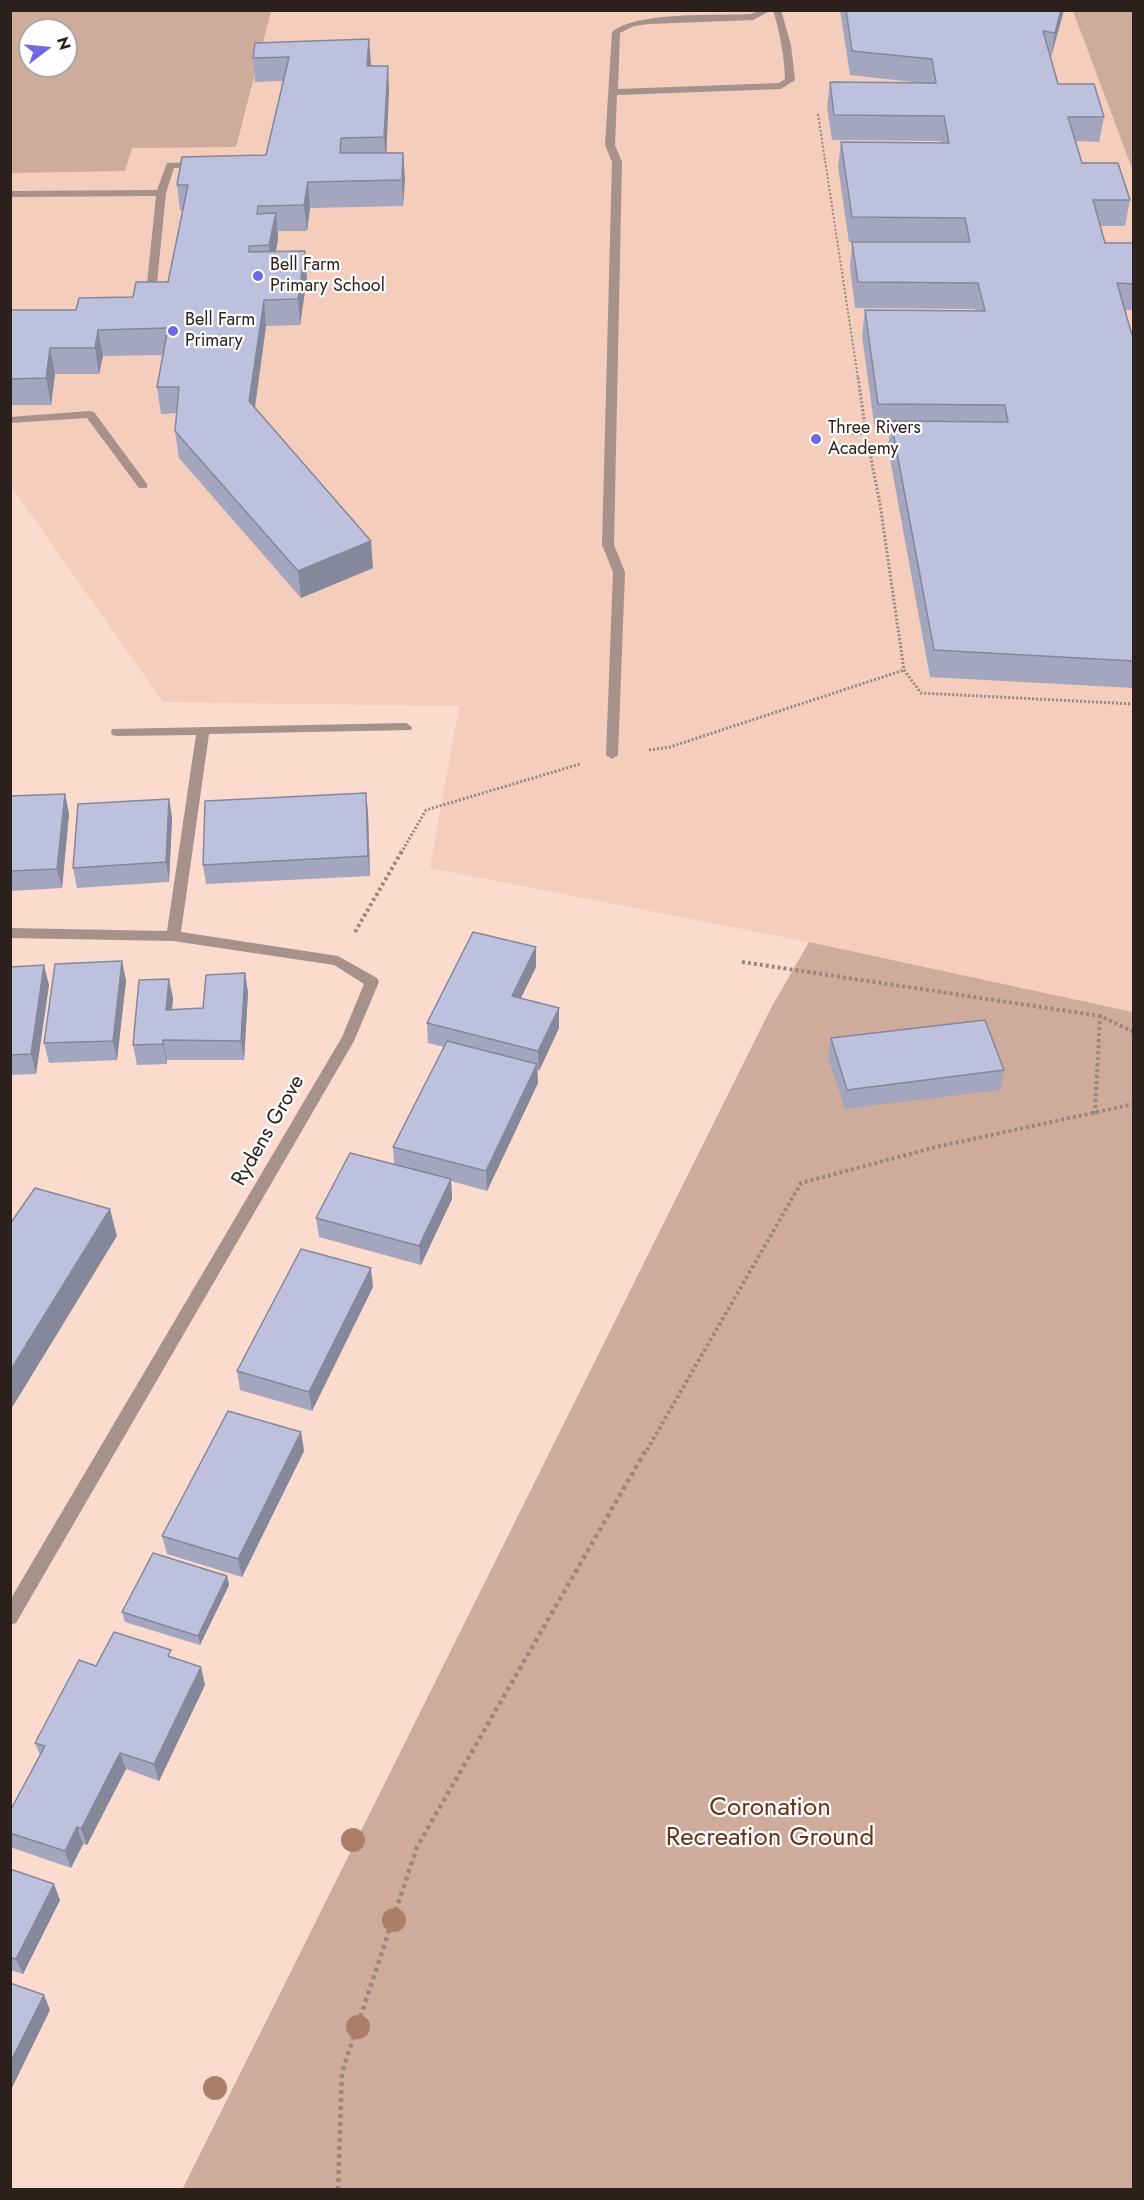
<!DOCTYPE html>
<html>
<head>
<meta charset="utf-8">
<style>
  body { margin:0 }
  #map { position:relative; width:1144px; height:2200px; overflow:hidden; background:#fadbcd; font-family:Jost,sans-serif }
  canvas { display:block }
  .frame { position:absolute; inset:0; border:12px solid #2b201b; pointer-events:none }
  .north { position:absolute; left:18px; top:18px; width:60px; height:60px; box-sizing:border-box; background:#fff; border:2px solid #aaa6a4; border-radius:50%; rotate:74deg; font-size:16px; font-weight:700; line-height:24px; text-align:center; color:#2b201b }
  .north::after { content:''; display:block; margin:auto; width:21px; height:27px; background:#6f68e3; clip-path:polygon(50% 0,100% 100%,50% 72%,0 100%) }
</style>
</head>
<body>
<div id="map">
<canvas width="1144" height="2200"></canvas>
<div class="frame"></div>
<div class="north">N</div>
</div>
<script>
const ctx = document.querySelector('canvas').getContext('2d');
ctx.lineJoin = 'round';
function fill(path, color) {
  ctx.fillStyle = color;
  ctx.fill(path, 'evenodd');
}
function stroke(path, color, width, dash) {
  ctx.strokeStyle = color;
  ctx.lineWidth = width;
  ctx.lineCap = dash ? 'butt' : 'round';
  ctx.setLineDash(dash || []);
  ctx.stroke(path);
}
function drawText(font, color, halo, rows, align = 'center') {
  ctx.font = font + ' Jost,sans-serif';
  ctx.lineWidth = 4.5;
  ctx.setLineDash([]);
  ctx.textBaseline = 'middle';
  ctx.strokeStyle = halo;
  ctx.fillStyle = color;
  for (const [text, x, y, turn = 0] of rows) {
    ctx.save();
    ctx.translate(x, y);
    ctx.rotate((+turn || 0) * Math.PI / 180);
    ctx.textAlign = isNaN(turn) ? turn : align;
    if (halo) ctx.strokeText(text, 0, 0);
    ctx.fillText(text, 0, 0);
    ctx.restore();
  }
}
const built = new Path2D(`
  M10 11H1073L1133 171V1012L809 942 430 868 459 706 163 702 11 486ZM30 30H66V66H30Z`);
const green = new Path2D(`
  M10 11H271L236 147 132 148 125 171 11 173ZM30 30H66V66H30Z
  M1073 11H1133V171Z
  M809 942 1133 1012V2189L182 2190 770 1010Z`);
const pathFar3 = new Path2D(`
  M818 114 858 378`);
const pathFar2 = new Path2D(`
  M866 433 880 504 904 670 921 693 1134 704
  M844 434 866 433 858 377
  M649 750 670 747 904 670
  M401 853 426 810 580 764`);
const pathFar1 = new Path2D(`
  M355 932 402 851
  M742 962 1100 1016 1134 1032
  M1095 1114 1100 1016
  M647 1450 801 1183 936 1147 1134 1104`);
const path = new Path2D(`
  M338 2190 342 2072 417 1847 647 1448`);
const lane = new Path2D(`
  M760 10H772L753 20 649 24 634 26 620 33 618 89 779 83 785 79C784 55 780 33 773 10H781L791 45 795 80 781 89 617 95 615 145 622 162 614 545 625 572 618 755 612 759 606 755 613 572 602 545 612 162 605 145 612 32C637 11 717 16 751 14Z
  M202 162V166L199 167 174 168 166 193 156 293 151 296 146 293 156 196 10 197V191L157 190 167 163Z
  M90 411 94 412 147 484V488H139L87 418 10 423V417Z`);
const street = new Path2D(`
  M406 723 412 727 411 730 209 734 181 932 338 956 377 978 379 982 354 1041 16 1623 10 1625V1600L342 1037 364 984 334 965 173 941 10 938V928L167 931 196 735 117 736 112 735 111 732 112 729Z`);
const trees = [
  [353,1840],
  [394,1920],
  [358,2027],
  [215,2088]
];
const wall = new Path2D(`
  M840 10H1064L1051 57 1058 84 1104 117 1099 142 1076 141 1082 163 1130 200 1125 226H1100L1105 243H1134V310H1125L1132 335H1134V688L930 677 888 448 890 430H875L862 336 865 310 975 311V309L855 308 850 267 852 242H849L838 167 841 142 941 143V141L832 140 827 107 830 82 923 83 850 75Z
  M255 43 370 66 389 90 386 153 405 178 403 206 310 208 307 231H278V239L276 251 307 277 300 325 266 326 255 408 373 568 301 598 179 458 175 431 177 413 161 414 157 387 163 355 103 356 99 374H55L51 405H10V310H76L133 297 168 282 183 211 180 210 177 185 266 155 283 81 255 82 253 58Z
  M65 794 69 814 62 888 10 891V796Z
  M169 799 172 818 169 882 77 888 73 868Z
  M368 813 370 876 206 884 203 865Z
  M122 961 126 981 117 1060 49 1063 44 1043Z
  M10 967 49 985 36 1074 10 1075Z
  M536 967 521 998 559 1028 539 1071 537 1070 538 1083 487 1191 451 1181 452 1199 421 1265 319 1237 316 1218 394 1164 393 1147 444 1047 428 1043 427 1023Z
  M245 973 248 993 244 1060H167V1064L137 1065 133 1045 173 998 172 1010 203 1008Z
  M831 1038 1004 1070 1000 1090 845 1109 828 1058Z
  M373 1287 312 1411 240 1390 237 1371Z
  M301 1432 304 1451 242 1577 167 1554 162 1536Z
  M227 1576 229 1585 200 1645 125 1622 122 1612Z
  M173 1658 205 1685 159 1781 126 1769 87 1845 83 1844 71 1868 10 1847V1811L40 1755 35 1743 96 1666Z
  M10 1869 60 1900 23 1974 10 1970Z`);
const shadedWall = new Path2D(`
  M1061 10H1064L1051 57 1055 33Z
  M369 39 371 63 369 90 367 66Z
  M388 66 389 90 386 162 384 137Z
  M403 153 405 178 403 206 402 180Z
  M308 182 310 208 307 231 304 205Z
  M276 213 278 239 272 271 269 245Z
  M305 251 307 277 300 325 298 299Z
  M264 300 266 326 252 427 249 401Z
  M98 330 103 356 99 374 95 348Z
  M50 348 55 374 51 405 46 378Z
  M371 541 373 568 301 598 298 571Z
  M366 793 368 813 370 876 368 856Z
  M65 794 69 814 62 888 57 869Z
  M169 799 172 818 169 882 166 862Z
  M536 947V967L512 1016V996Z
  M122 961 126 981 117 1060 113 1041Z
  M44 965 49 985 36 1074 31 1054Z
  M245 973 248 993 244 1060 241 1041Z
  M169 979 173 998 170 1030 166 1010Z
  M559 1008V1028L539 1071 538 1051Z
  M163 1040 167 1060V1064L163 1044Z
  M537 1064 538 1083 487 1191 486 1171Z
  M451 1179 452 1199 421 1265 419 1246Z
  M110 1209 117 1236 10 1411V1371Z
  M371 1268 373 1287 312 1411 309 1392Z
  M301 1432 304 1451 242 1577 238 1559Z
  M227 1576 229 1585 200 1645 198 1636Z
  M201 1667 205 1685 159 1781 154 1764Z
  M120 1753 126 1769 87 1845 81 1829Z
  M77 1827 83 1844 71 1868 65 1851Z
  M54 1884 60 1900 23 1974 16 1959Z
  M44 1995 50 2010 10 2092V2063Z`);
const building = new Path2D(`
  M846 10H1061L1055 33 1043 31 1058 84H1094L1104 117H1068L1082 163H1118L1130 200H1093L1105 243H1134V284L1117 283 1132 335H1134V661L934 650 891 421 1008 422 1005 405 878 404 865 310 985 311 978 283 858 282 852 242H970L965 218 852 217 841 142 949 143 944 116 834 115 830 82 936 83 932 59 852 51Z
  M369 39 367 66H388L384 137 341 138 340 153H403L402 180 308 182 304 205 258 206 257 214 276 213 269 245 249 246V252L305 251 298 299 264 300 249 401 371 541 298 571 175 431 179 387H157L168 328 98 330 95 348H50L46 378 10 379V310H76L79 298 133 297 136 282H168L188 185H177L182 157 266 155 289 57 253 58 255 43Z
  M366 793 368 856 203 865 205 801Z
  M65 794 57 869 10 871V796Z
  M169 799 166 862 73 868 78 804Z
  M473 932 536 947 512 996 559 1008 538 1051 427 1023Z
  M122 961 113 1041 44 1043 55 964Z
  M44 965 31 1054 10 1055V967Z
  M245 973 241 1041 163 1040V1044L133 1045 139 980 169 979 166 1010 203 1008 206 975Z
  M985 1020 1004 1070 847 1090 831 1038Z
  M447 1041 537 1064 486 1171 393 1147Z
  M350 1153 451 1179 419 1246 316 1218Z
  M35 1188 110 1209 10 1371V1224Z
  M301 1249 371 1268 309 1392 237 1371Z
  M228 1411 301 1432 238 1559 162 1536Z
  M153 1553 227 1576 198 1636 122 1612Z
  M114 1632 171 1650 168 1656 201 1667 154 1764 120 1753 81 1829 77 1827 65 1851 10 1833V1811L45 1746 35 1743 79 1660 96 1666Z
  M10 1869 54 1884 16 1959 10 1957Z
  M10 1983 44 1995 10 2063Z`);
const markers = [
  [258,276,6,"#6f68e3"],
  [173,331,6,"#6f68e3"],
  [816,439,6,"#6f68e3"]
];
const farPoinames = [
  ["Bell Farm",270,266],
  ["Primary School",270,287],
  ["Bell Farm",185,321],
  ["Primary",185,342],
  ["Three Rivers",828,429],
  ["Academy",828,450]
];
const streetNames = [
  ["Rydens Grove",269,1131,-60]
];
const nearParknames = [
  ["Coronation",770,1809],
  ["Recreation Ground",770,1839]
];
fill(built, '#f4cdbc');
fill(green, '#cfab9b');
stroke(pathFar3, '#9d877d', 2, [2, 2]);
stroke(pathFar2, '#9d877d', 3, [2, 2]);
stroke(pathFar1, '#9d877d', 4, [3, 3]);
stroke(path, '#9d877d', 4.5, [4, 4]);
fill(lane, '#a6928a');
fill(street, '#a6928a');
ctx.fillStyle = '#ab7e69';
for (const [x, y] of trees) {
  ctx.beginPath();
  ctx.arc(x, y, 12, 0, 2 * Math.PI);
  ctx.fill();
}
fill(wall, '#a3a6be');
fill(shadedWall, '#85879b');
fill(building, '#bec1dd');
stroke(building, '#85879b', 1.5);
for (const [x, y, r, color] of markers) {
  const dot = new Path2D();
  dot.arc(x, y, r, 0, 2 * Math.PI);
  ctx.fillStyle = color;
  ctx.fill(dot);
  stroke(dot, '#fff', 2);
}
drawText('18px', '#2b201b', '#fff', farPoinames, 'left');
drawText('21px', '#2b201b', '#fff', streetNames);
drawText('26px', '#6a3217', '#fff', nearParknames);
</script>
</body>
</html>
